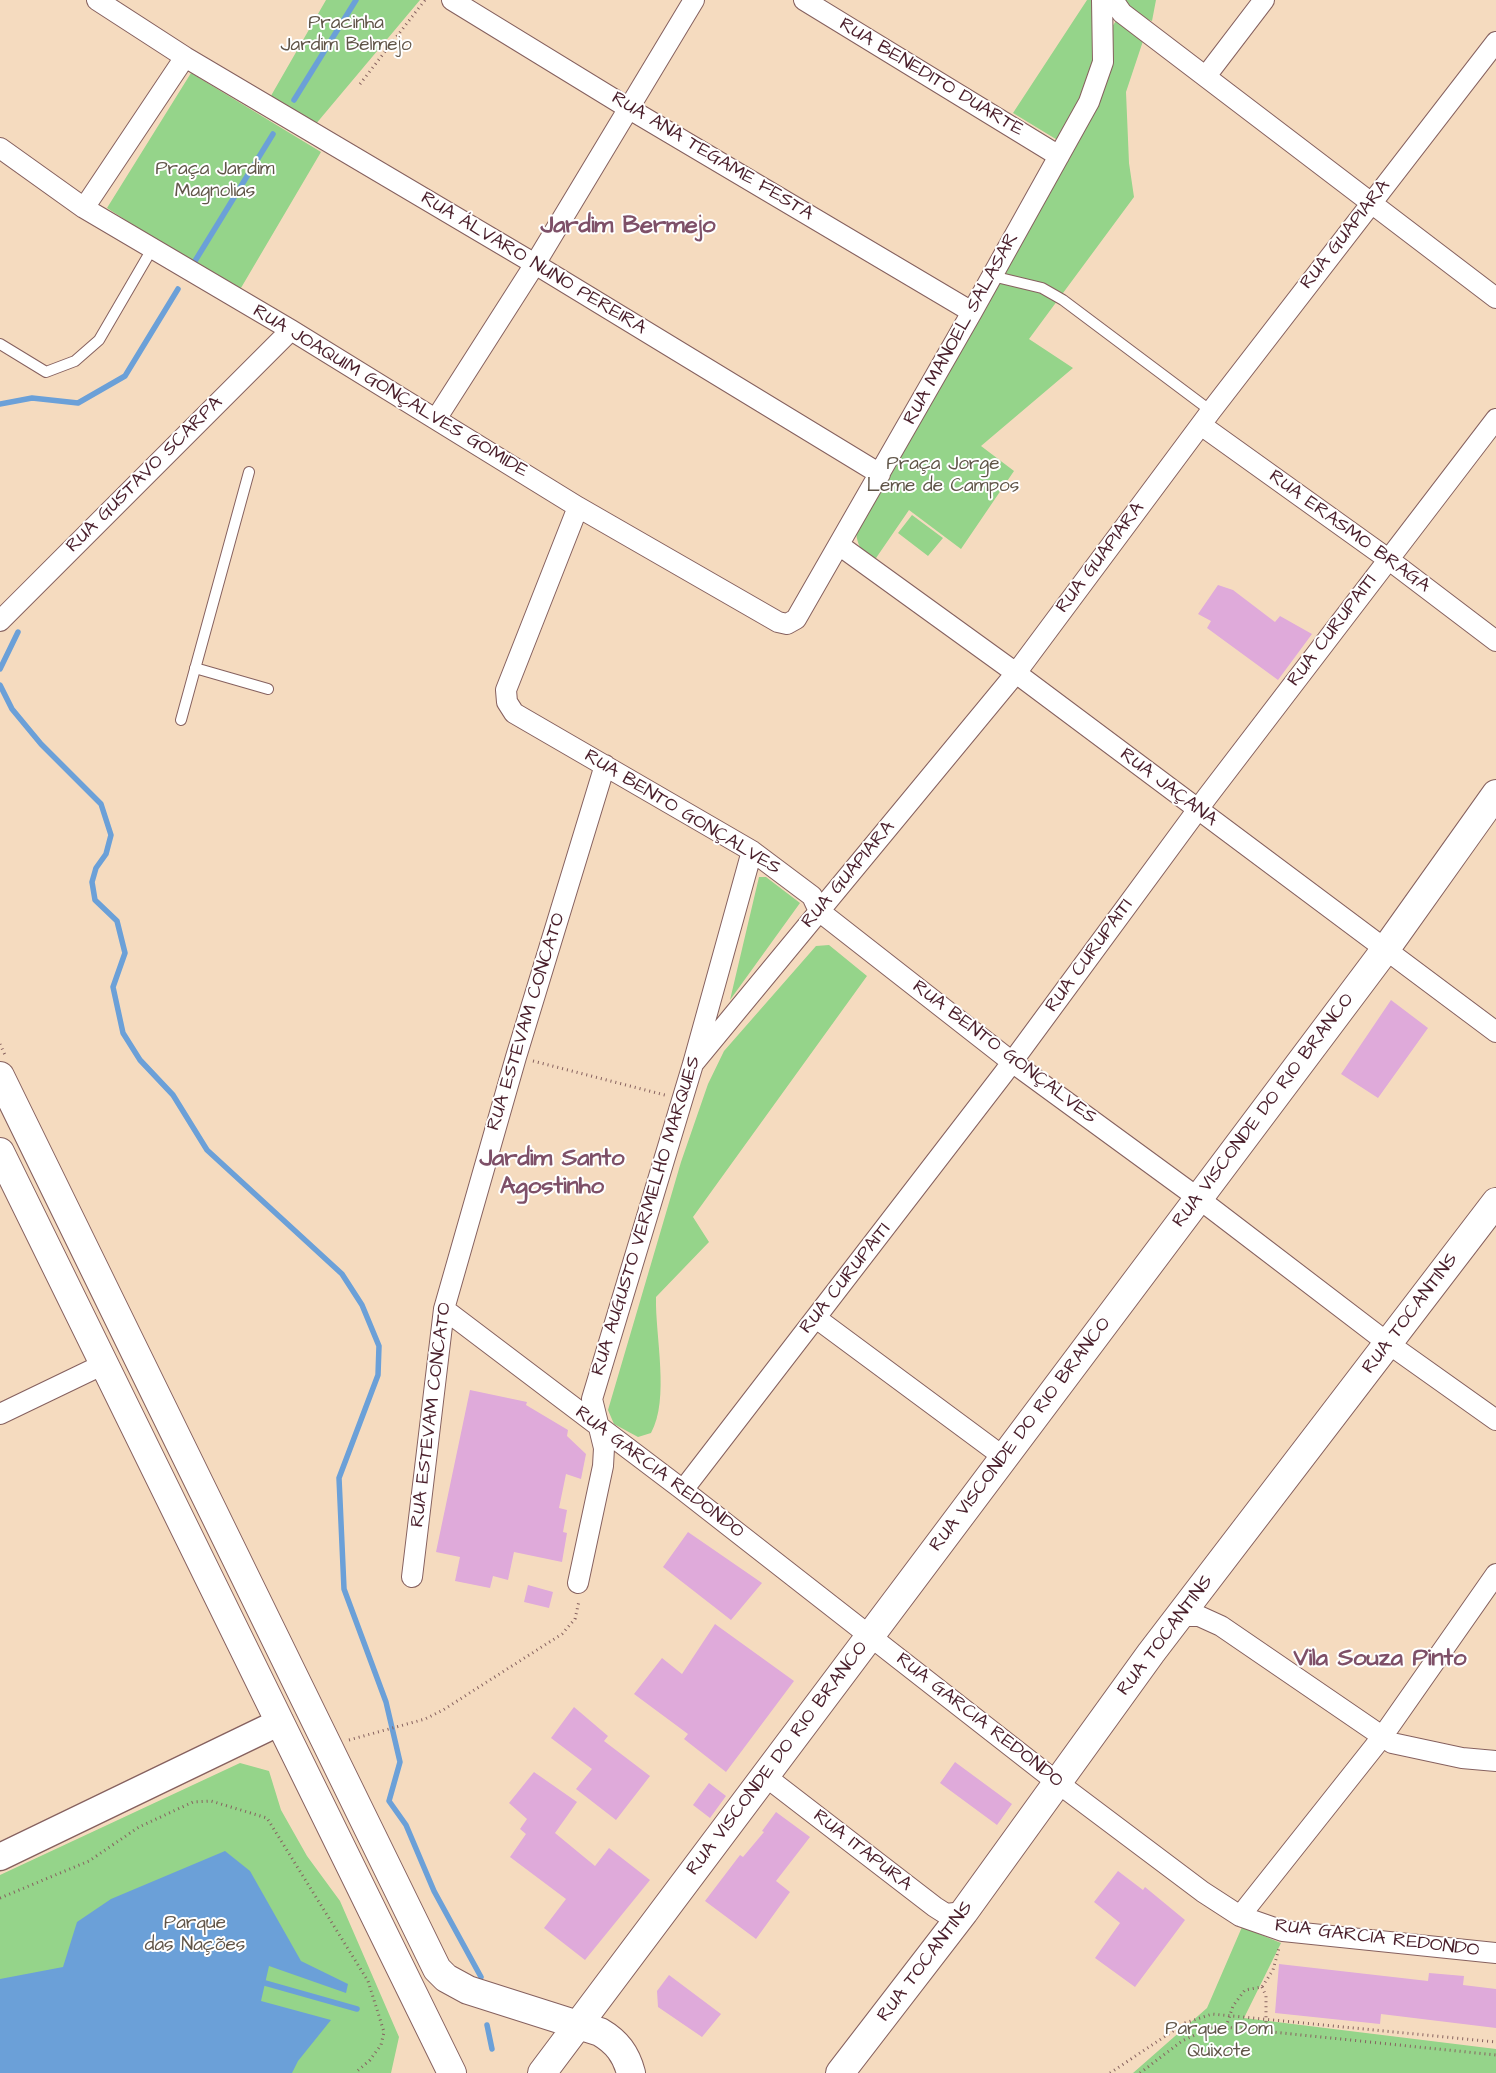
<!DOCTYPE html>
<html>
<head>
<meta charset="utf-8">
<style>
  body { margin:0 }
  canvas { display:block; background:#f5dbbf }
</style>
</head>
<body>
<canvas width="1496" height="2073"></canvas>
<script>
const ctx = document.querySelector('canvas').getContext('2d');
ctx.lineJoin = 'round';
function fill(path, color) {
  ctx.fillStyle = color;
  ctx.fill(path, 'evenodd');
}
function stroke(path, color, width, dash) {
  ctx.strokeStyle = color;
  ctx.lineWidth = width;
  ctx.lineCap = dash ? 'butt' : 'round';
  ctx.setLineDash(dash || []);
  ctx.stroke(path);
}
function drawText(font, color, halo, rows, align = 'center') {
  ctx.font = font + ' "Architects Daughter",sans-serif';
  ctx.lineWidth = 4;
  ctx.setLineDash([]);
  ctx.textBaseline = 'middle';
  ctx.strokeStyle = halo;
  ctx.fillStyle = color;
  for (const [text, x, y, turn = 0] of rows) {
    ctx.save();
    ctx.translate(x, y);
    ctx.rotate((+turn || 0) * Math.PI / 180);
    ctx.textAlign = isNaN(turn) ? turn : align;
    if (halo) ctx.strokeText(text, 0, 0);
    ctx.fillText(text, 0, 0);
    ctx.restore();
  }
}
const green = new Path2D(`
  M326 0H420L315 125 268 101Z
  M1087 0H1097L1096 69 1059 141 1013 113Z
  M1122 0H1156L1152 21 1138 16Z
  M1116 21 1125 23 1143 41 1126 92 1129 163 1134 197 1029 339 1073 368 981 446 1014 471 961 549 909 510 874 561C862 553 858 547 856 533L1059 167 1111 28Z
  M191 73 321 152 238 293 107 208Z
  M912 515 943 538 928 556 898 533Z
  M759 877H766L800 903 730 1000Z
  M829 945 867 976 693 1217 709 1242 656 1297C655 1336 670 1399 651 1433L638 1437 614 1424 608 1410 681 1162 708 1084 724 1051 816 946Z
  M240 1763 269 1771 281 1810 307 1856 340 1901 399 2037 391 2073H0V1875Z
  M1242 1927 1281 1943 1244 2018 1496 2049V2073H1133L1207 2008Z`);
const water = new Path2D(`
  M225 1851 250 1871 301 1961 348 1984 346 1993 269 1966 261 2001 331 2020 298 2061 292 2073H0V1979L63 1967 77 1922 111 1899Z`);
const stream = new Path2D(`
  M294 100 356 0
  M195 261 273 134
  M0 404 32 398 78 403 125 376 178 289
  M0 669 18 632
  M0 685 12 709 41 744 101 804 111 835 106 854 96 868 92 882 95 900 117 921 125 953 113 987 123 1033 140 1060 173 1095 207 1150 342 1274 362 1305 379 1346 378 1375 339 1478 344 1589 386 1702 400 1762 389 1801 406 1825 434 1891 481 1977
  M265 1983 357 2009
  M487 2025 492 2049`);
const building = new Path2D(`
  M1218 585 1233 590 1275 622 1280 616 1312 634 1278 680 1207 628 1211 621 1198 614Z
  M1391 1000 1428 1028 1378 1098 1341 1074Z
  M470 1390 527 1402 526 1405 568 1430 567 1436 586 1454 581 1479 566 1474 559 1508 567 1510 563 1532 567 1533 562 1562 514 1552 508 1580 493 1576 490 1588 455 1581 460 1557 436 1552Z
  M688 1532 762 1583 731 1620 663 1567Z
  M528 1585 553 1592 549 1608 524 1602Z
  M715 1624 794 1681 726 1772 684 1739 688 1734 634 1694 662 1658 682 1674Z
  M574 1707 608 1736 604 1741 650 1776 616 1820 576 1789 592 1769 551 1738Z
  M955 1762 1012 1804 997 1825 940 1783Z
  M534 1772 577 1802 555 1833 595 1866 609 1848 650 1880 585 1960 544 1928 566 1899 510 1857 526 1834 520 1829 527 1819 509 1803Z
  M709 1783 726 1796 710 1818 693 1805Z
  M776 1812 810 1837 776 1881 790 1892 756 1939 705 1901 740 1855 743 1857 764 1832 762 1831Z
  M1118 1871 1143 1890 1145 1887 1185 1920 1135 1987 1095 1958 1120 1923 1094 1902Z
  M1279 1964 1428 1981 1429 1973 1464 1976 1463 1985 1496 1989V2028L1381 2014 1380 2024 1275 2013Z
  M669 1975 721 2014 702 2037 658 2007 657 1991Z`);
const path = new Path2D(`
  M360 84 425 0
  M0 1044 5 1055
  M533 1061 665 1095
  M349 1740 425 1719 443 1710 562 1634 575 1619 579 1601
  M0 1898 89 1861 139 1827 193 1802 211 1801 267 1818 368 1981 384 2032 381 2045 370 2060 355 2073
  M1262 1987 1266 1996V2031
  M1226 2027 1233 2006 1245 1990 1262 1987 1273 1970 1279 1948
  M1110 2073 1185 2023 1212 2014 1496 2042
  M1140 2073 1182 2041 1214 2026 1496 2055`);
const service = new Path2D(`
  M992 276 1042 288 1063 300 1211 411
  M0 344 46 372 75 361 99 340 152 249
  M195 668 268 689
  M181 720 249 472`);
const minor = new Path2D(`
  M452 0 638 114 972 312
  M804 0 1059 156
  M1113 0 1122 13 1496 298
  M185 57 535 264 880 474
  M1206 76 1264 0
  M0 148 84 208 291 330 578 507 778 622 787 624 796 619 972 312 1089 102 1103 62 1102 0
  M84 208 185 57 97 0
  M436 419 535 264 694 0
  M1201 425 1388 559 1496 641
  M578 507 506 690 507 702 514 713 752 851 812 896 819 911 1012 1062 1198 1198 1389 1344 1496 1420
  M839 545 1016 673 1496 1032
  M0 621 291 330
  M693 1064 1016 673 1211 411 1496 42
  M444 1309 683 1490 1058 1783 1203 1892 1240 1916 1283 1931 1496 1953
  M816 1318 1005 1458
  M0 1414 104 1364
  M683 1490 1004 1073 1207 797 1496 419
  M412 1577 444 1309 516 1057 605 765
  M578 1583 603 1466 604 1448 592 1399 693 1064 752 851
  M1180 1616H1199L1221 1626 1392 1743 1462 1758 1496 1761
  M765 1776 935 1907 946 1914 964 1912
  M1240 1916 1382 1737 1496 1574`);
const tertiary = new Path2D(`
  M0 1857 280 1722`);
const secondary = new Path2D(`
  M0 1076 437 1969 446 1978 468 1990 600 2032C617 2042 626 2054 631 2073
  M0 1152 452 2073
  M542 2073 1385 950 1496 794
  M840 2073 964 1912 1151 1653 1496 1202`);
const parkNames = [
  ["Pracinha",346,24],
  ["Jardim Belmejo",346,46],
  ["Praça Jardim",215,170],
  ["Magnolias",215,192],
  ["Praça Jorge",943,465],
  ["Leme de Campos",943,487],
  ["Parque",195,1924],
  ["das Nações",195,1946],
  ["Parque Dom",1219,2030],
  ["Quixote",1219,2052]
];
const streetNames = [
  ["RUA BENEDITO DUARTE",931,78,31],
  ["RUA ANA TEGAME FESTA",712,157,31],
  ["RUA GUAPIARA",1346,235,-52],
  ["RUA ÁLVARO NUNO PEREIRA",533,264,31],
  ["RUA MANOEL SALASAR",962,329,-61],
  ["RUA JOAQUIM GONÇALVES GOMIDE",390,392,31],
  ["RUA GUSTAVO SCARPA",145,475,-45],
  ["RUA ERASMO BRAGA",1349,532,36],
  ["RUA GUAPIARA",1101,558,-53],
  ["RUA CURUPAITI",1333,631,-53],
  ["RUA JAÇANA",1168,788,37],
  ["RUA BENTO GONÇALVES",682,813,31],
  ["RUA GUAPIARA",849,875,-50],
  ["RUA CURUPAITI",1090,956,-54],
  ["RUA ESTEVAM CONCATO",527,1022,-73],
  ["RUA BENTO GONÇALVES",1004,1053,37],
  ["RUA VISCONDE DO RIO BRANCO",1264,1111,-53],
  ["RUA AUGUSTO VERMELHO MARQUES",647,1216,-73],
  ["RUA CURUPAITI",846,1279,-52],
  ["RUA TOCANTINS",1411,1314,-53],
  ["RUA ESTEVAM CONCATO",432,1415,-83],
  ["RUA VISCONDE DO RIO BRANCO",1021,1435,-53],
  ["RUA GARCIA REDONDO",659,1473,37],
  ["RUA TOCANTINS",1166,1636,-53],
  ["RUA GARCIA REDONDO",979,1721,38],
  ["RUA VISCONDE DO RIO BRANCO",778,1759,-53],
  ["RUA ITAPURA",862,1851,38],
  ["RUA GARCIA REDONDO",1377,1939,7],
  ["RUA TOCANTINS",926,1962,-53]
];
const districtNames = [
  ["Jardim Bermejo",628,227],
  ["Jardim Santo",552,1160],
  ["Agostinho",552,1188],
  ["Vila Souza Pinto",1380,1660]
];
fill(green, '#95d48a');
fill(water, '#6ba0d8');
stroke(stream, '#6ba0d8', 5.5);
fill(building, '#dfaada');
stroke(service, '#86615f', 12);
stroke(minor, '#86615f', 22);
stroke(tertiary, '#86615f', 29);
stroke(secondary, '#86615f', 30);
stroke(path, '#86615f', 3, [1, 4]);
stroke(service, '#fff', 10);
stroke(minor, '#fff', 20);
stroke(tertiary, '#fff', 26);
stroke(secondary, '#fff', 28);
drawText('19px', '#605548', '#fff', parkNames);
drawText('19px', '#4a1f2b', '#fff', streetNames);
drawText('bold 24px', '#7e5068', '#fff', districtNames);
</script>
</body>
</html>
